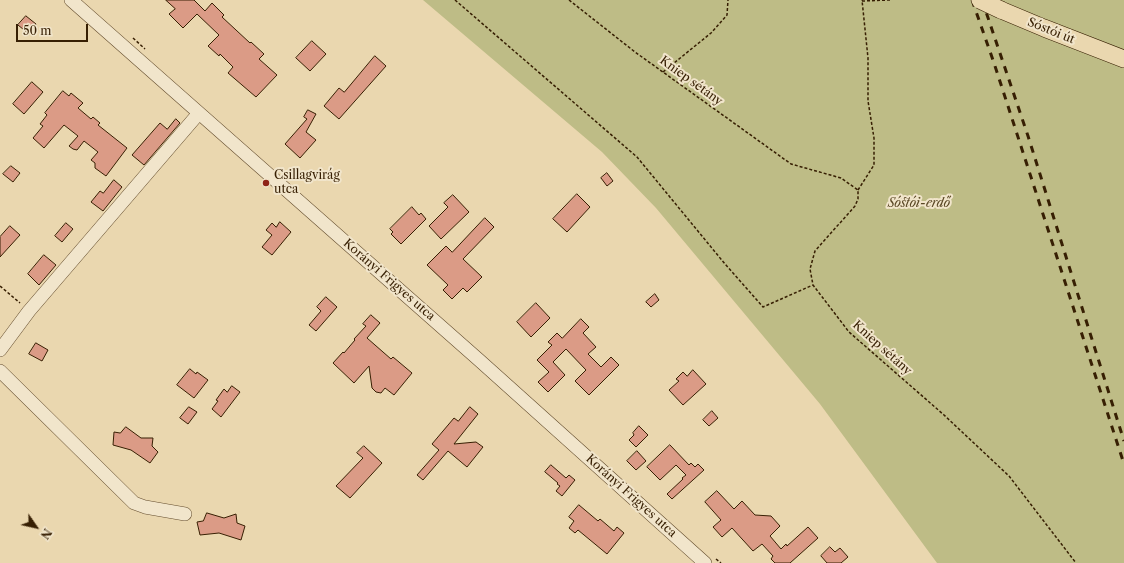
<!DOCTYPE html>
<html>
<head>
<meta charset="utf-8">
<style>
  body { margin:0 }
  #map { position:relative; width:1124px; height:563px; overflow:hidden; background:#ead7af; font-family:"Libre Caslon Text",serif }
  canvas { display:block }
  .north { position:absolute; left:16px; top:507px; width:40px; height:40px; -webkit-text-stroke:3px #f1e5cb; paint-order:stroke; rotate:124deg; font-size:11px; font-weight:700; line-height:16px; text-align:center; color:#371f03 }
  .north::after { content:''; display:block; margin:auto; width:14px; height:18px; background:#371f03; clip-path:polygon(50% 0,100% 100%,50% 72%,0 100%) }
  .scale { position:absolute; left:16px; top:24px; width:72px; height:18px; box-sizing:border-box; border:2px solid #371f03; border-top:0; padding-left:5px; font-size:12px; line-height:14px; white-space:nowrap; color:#371f03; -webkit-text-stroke:3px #f1e5cb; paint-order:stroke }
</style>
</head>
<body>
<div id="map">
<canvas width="1124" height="563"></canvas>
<div class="north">N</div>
<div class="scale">50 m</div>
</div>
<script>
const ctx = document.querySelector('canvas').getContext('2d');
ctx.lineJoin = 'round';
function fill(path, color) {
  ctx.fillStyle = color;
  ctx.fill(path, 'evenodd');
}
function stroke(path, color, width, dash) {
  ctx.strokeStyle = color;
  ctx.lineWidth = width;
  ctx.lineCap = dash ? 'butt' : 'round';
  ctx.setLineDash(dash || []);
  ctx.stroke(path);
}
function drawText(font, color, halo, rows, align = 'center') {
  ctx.font = font + ' "Libre Caslon Text",serif';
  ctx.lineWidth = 4;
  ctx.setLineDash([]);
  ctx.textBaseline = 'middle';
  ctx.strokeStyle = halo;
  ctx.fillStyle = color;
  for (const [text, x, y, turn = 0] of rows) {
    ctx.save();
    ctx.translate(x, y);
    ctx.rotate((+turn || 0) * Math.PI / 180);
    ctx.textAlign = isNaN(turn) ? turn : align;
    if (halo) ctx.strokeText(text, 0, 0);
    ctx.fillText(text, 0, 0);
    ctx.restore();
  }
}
const green = new Path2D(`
  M423 0H1124V563H937L820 404 656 208 602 152Z`);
const building = new Path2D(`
  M166 0H194L205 11 212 3 224 15 222 17 250 43 251 42 264 54 259 59 277 75 256 97 228 73 233 67 220 54 219 56 208 46 219 35 197 14 183 28 169 14 175 9Z
  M26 16 36 24 29 34 18 25Z
  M312 41 326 54 310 71 296 58Z
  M375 56 386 66 339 119 324 106 339 88 344 92Z
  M32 82 43 92 24 114 13 104Z
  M63 91 69 96 71 93 83 103 78 108 91 119 93 117 100 123 98 125 127 148 106 176 95 168V163L91 160 98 152 84 141 77 150 73 149 69 146 78 136 64 125 44 148 33 138 43 126 40 124 47 115 45 113Z
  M308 110 316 114 306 132 316 140 300 158 285 144 307 119 304 117Z
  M176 119 180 123 144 165 132 155 160 123 167 129Z
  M11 166 20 173 13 182 3 174Z
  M607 173 613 181 607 186 601 178Z
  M114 180 122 187 103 211 91 202 100 191 103 193Z
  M577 194 590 207 567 232 553 219Z
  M453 195 469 212 441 239 429 226 448 207 444 203Z
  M412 207 419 215 421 213 426 219 401 244 391 234 393 232 390 229Z
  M485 218 494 227 463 259 482 277 467 292 463 288 452 299 443 290 448 285 427 265 446 246 452 252Z
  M280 222 291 232 272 255 262 247 272 235 266 230 272 223 276 227Z
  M66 223 73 229 62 242 55 236Z
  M10 226 20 235 0 257V237Z
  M44 255 56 265 39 285 28 274Z
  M655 294 659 300 651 307 646 302Z
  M326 297 337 307 316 331 309 325 321 311 317 307Z
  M536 303 550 318 531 337 517 322Z
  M371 315 380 323 367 338 391 359 393 357 412 373 394 395 385 388 381 393 376 392 372 388 369 366 354 383 333 363 343 352 344 353 355 340 354 339 366 326 363 324Z
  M581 319 589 327 583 333 596 347 588 354 601 367 611 357 619 365 589 395 575 381 586 370 566 349 553 362 565 375 548 392 538 382 549 372 537 360 552 345 548 342 557 333 562 338Z
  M36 343 48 350 42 361 29 354Z
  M190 369 196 374 197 372 208 380 194 398 177 385Z
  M693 370 706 384 683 405 669 390 679 381 676 379 683 372 687 376Z
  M232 386 240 392 221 417 212 409 218 401 216 400 224 389 227 392Z
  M189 407 197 412 188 424 180 418Z
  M470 407 478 414 454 444 476 442 483 447 467 467 448 451 423 480 417 475 439 450 432 444 454 418 458 421Z
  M712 411 718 418 709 426 703 420Z
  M639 426 648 435 636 447 629 440 634 435 633 433Z
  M126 427 141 438H153L152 446 158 452 150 463 131 450 113 445 114 432 120 433Z
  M670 445 689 465 691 463 695 467 698 464 704 470 672 499 667 494 683 479 682 478 686 475 676 465 660 480 647 467Z
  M364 446 382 463 350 498 336 486 363 458 357 453Z
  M637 451 646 461 636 470 627 461Z
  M551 465 566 478 569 475 575 480 562 496 556 491 560 486 557 484 558 483 545 472Z
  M717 491 734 509 742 501 755 515 771 516 780 526 770 536 781 549 786 544 787 546 808 527 818 538 790 563H775L771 559 773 556 762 544 753 551 732 528 722 537 713 527 721 520 705 502Z
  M579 505 598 521 600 519 614 531 617 527 624 533 607 554 578 530 575 533 569 528 574 521 569 517Z
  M207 513 224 518 236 514 237 523 245 526 241 540 219 533 200 535 197 522 203 521Z
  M830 547 835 552 840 548 848 557 841 563H827L821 556Z`);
const path = new Path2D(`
  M455 0 637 157 725 264 763 307 813 285
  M569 0 635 52 791 164 841 178 858 190V199L855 206 815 251 810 269 813 285 849 332 944 415 1009 476 1076 563
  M862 1 890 0
  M133 38 145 49
  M663 72 711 33 727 15 728 0
  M858 190 874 165V138L868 101V58L862 0
  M0 286 20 303
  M716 559 721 563`);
const minor = new Path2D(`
  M71 0 479 360 705 563
  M0 350 29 311 199 113
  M0 371 134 503 145 507 185 514`);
const major = new Path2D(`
  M1001 10 1044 28 1124 59`);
const rail = new Path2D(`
  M972 0 994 63 1124 464
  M982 0 1028 136 1124 441`);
const majorBridge = new Path2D(`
  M980 0 1001 10`);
const markers = [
  [266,183,4,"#8f2418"]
];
const streetNames = [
  ["Sóstói út",1051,31,22],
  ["Kniep sétány",691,81,36],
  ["Korányi Frigyes utca",389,280,41],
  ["Kniep sétány",882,348,42],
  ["Korányi Frigyes utca",631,496,42]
];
const poiNames = [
  ["Csillagvirág",274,176],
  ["utca",274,190]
];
const parkNames = [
  ["Sóstói-erdő",919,204]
];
fill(green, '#bebc86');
fill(building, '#db9b86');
stroke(building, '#371f03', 1);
stroke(minor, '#644d2e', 14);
stroke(major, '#371f03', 18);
stroke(path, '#371f03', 1.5, [3, 2]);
stroke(minor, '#f1e5cb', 13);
stroke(major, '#ead7af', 17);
stroke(rail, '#371f03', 3, [7, 7]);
stroke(majorBridge, '#371f03', 18, []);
stroke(majorBridge, '#ead7af', 17);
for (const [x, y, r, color] of markers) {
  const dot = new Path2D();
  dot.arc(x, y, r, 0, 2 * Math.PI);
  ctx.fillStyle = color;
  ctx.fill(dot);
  stroke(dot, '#f1e5cb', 1.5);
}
drawText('12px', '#371f03', '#f1e5cb', streetNames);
drawText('12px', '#371f03', '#f1e5cb', poiNames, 'left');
drawText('italic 12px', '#594624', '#f1e5cb', parkNames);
</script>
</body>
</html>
